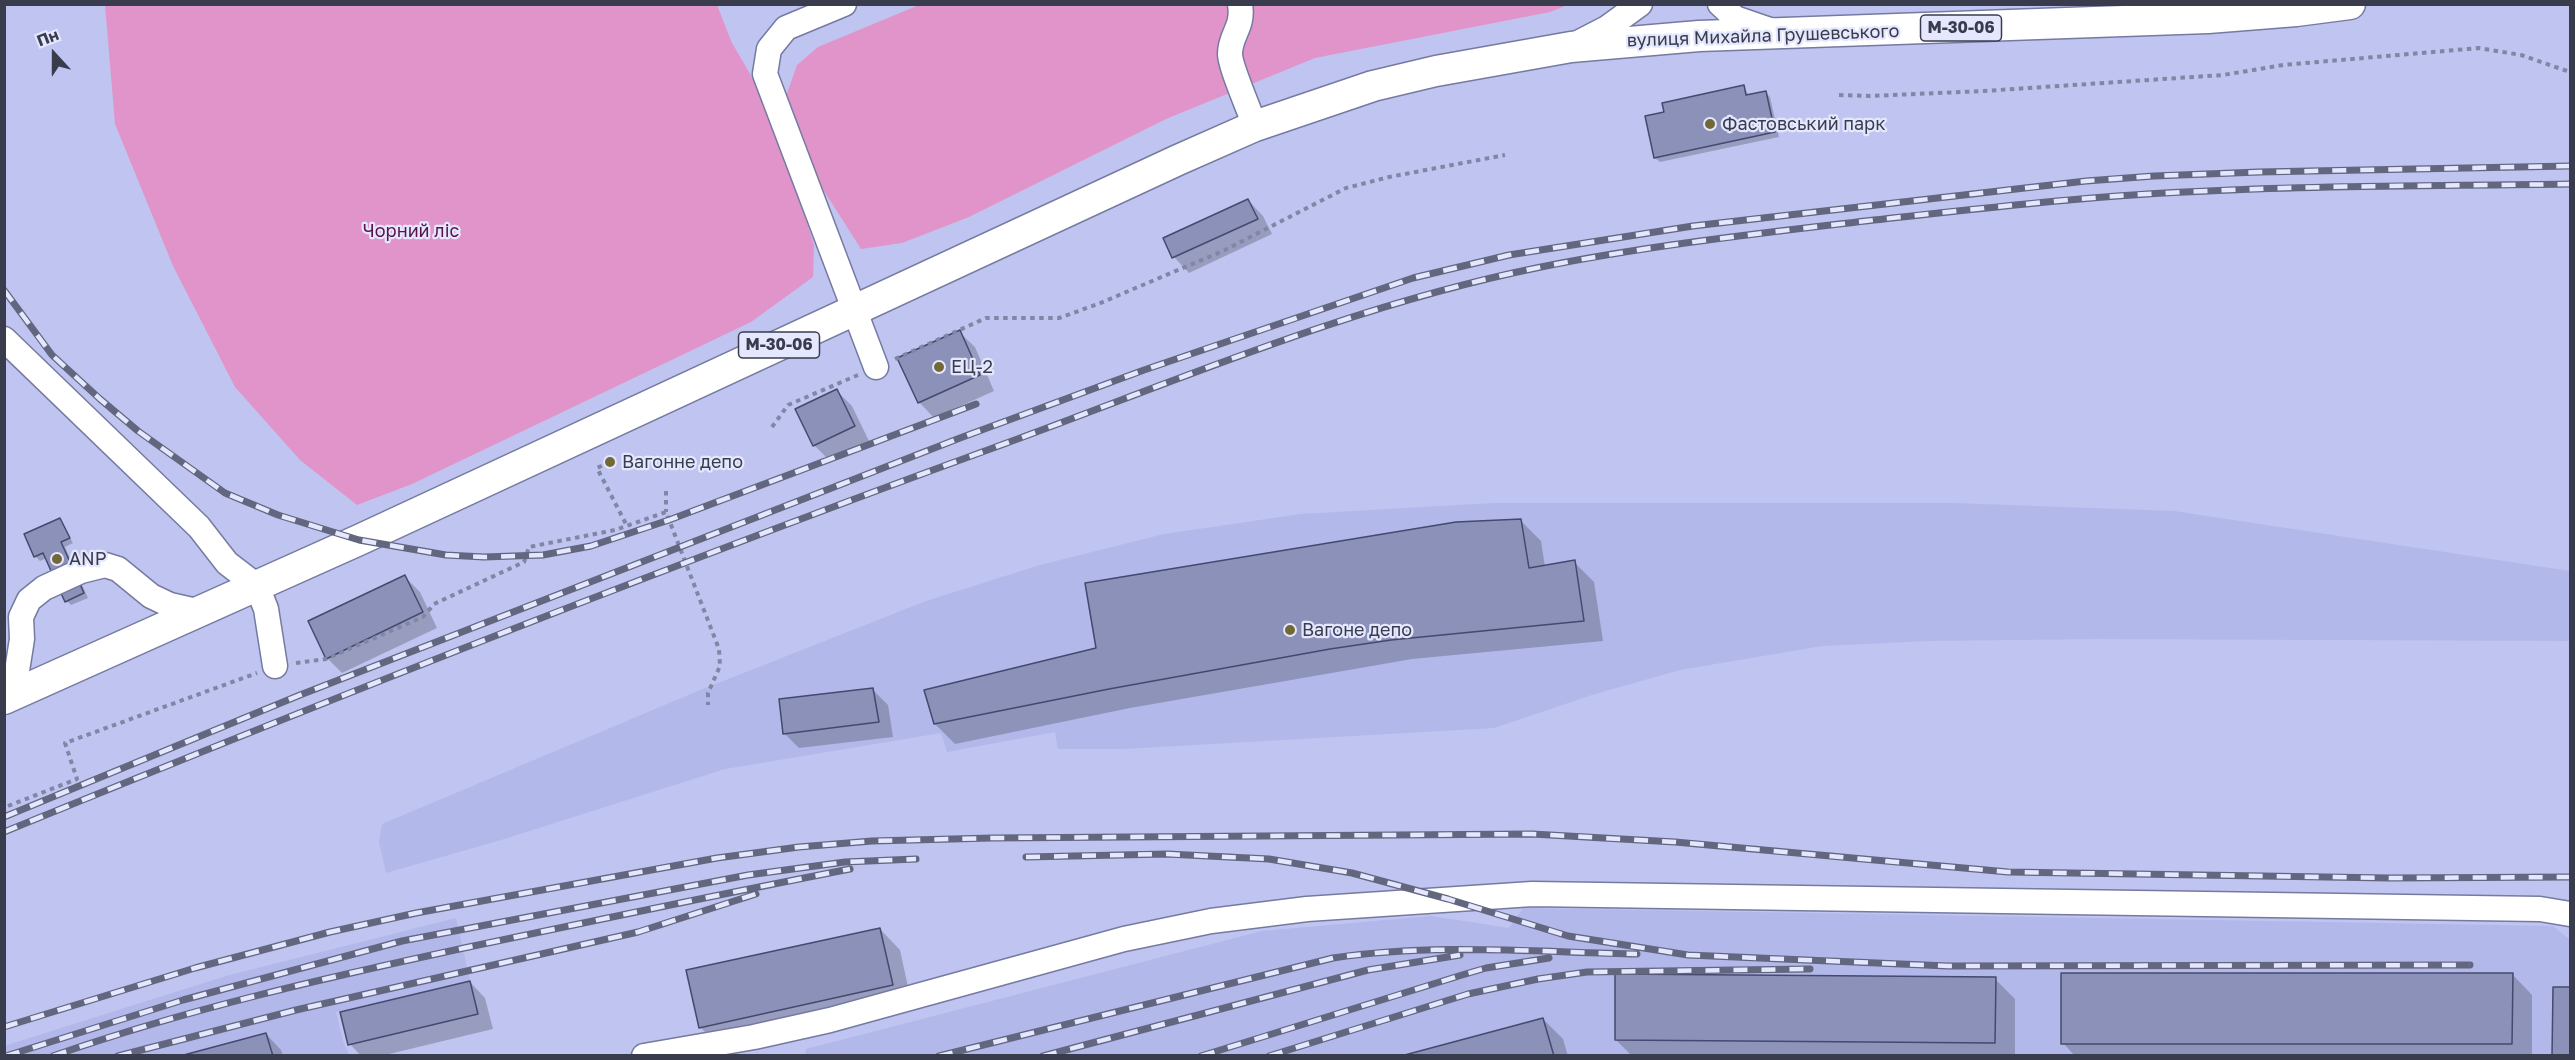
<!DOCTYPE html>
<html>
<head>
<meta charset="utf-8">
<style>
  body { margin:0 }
  #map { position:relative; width:2575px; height:1060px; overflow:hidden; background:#bfc5f0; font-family:"Golos Text",sans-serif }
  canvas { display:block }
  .frame { position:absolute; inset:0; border:6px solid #393c4d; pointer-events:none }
  .north { position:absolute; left:24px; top:24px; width:60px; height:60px; -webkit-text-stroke:4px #e4e7fd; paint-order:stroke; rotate:339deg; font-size:16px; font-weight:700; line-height:24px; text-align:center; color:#393c4d }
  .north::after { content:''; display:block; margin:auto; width:21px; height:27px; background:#393c4d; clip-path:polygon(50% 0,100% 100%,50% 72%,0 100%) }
</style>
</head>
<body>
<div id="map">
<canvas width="2575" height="1060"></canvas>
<div class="frame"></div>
<div class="north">Пн</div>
</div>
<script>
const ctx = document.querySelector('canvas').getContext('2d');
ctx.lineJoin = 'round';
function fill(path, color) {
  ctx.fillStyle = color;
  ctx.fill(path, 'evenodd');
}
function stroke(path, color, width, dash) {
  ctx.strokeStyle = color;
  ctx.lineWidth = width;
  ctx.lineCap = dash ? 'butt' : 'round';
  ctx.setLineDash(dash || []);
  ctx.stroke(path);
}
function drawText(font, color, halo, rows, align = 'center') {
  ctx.font = font + ' "Golos Text",sans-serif';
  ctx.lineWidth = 4.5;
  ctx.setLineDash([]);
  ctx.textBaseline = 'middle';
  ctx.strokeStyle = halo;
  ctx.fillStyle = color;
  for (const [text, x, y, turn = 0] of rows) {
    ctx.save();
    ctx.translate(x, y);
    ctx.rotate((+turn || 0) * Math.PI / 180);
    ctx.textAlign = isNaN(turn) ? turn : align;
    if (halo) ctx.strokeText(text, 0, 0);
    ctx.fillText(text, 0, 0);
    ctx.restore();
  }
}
const built = new Path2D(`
  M1493 503H1953L2174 511 2570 571V641L2098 639 1929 641 1822 646 1680 670 1595 694 1494 728 1124 749H1058L1055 732 947 752 941 733 725 769 501 840 386 873 379 842 382 824 698 691 926 601 1040 565 1164 534 1301 514Z
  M1523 908 2553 926 2570 940V1055L805 1056 806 1049 1262 931 1431 916 1509 928Z
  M456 918 470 981 336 1012 343 1041 349 1055 5 1056 4 1046 226 976Z`);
const green = new Path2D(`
  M105 5H717L732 43 770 108 785 99 797 65 818 47 919 5H1567L1550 12 1315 58 1166 119 969 217 902 243 861 249 817 180 796 187 814 245 813 277 751 322 412 484 357 505 300 460 235 387 173 266 115 124Z`);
const shadow = new Path2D(`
  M1744 87 1749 96 1766 93 1770 97 1779 137 1660 162 1655 158 1666 113Z
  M1248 200 1263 216 1272 234 1189 273 1174 257 1165 238Z
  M959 332 975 347 994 391 934 418 919 402Z
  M837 391 852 406 869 441 829 460 814 445Z
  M60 520 73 543 65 547 88 598 71 605 67 601 47 558 40 561 35 556Z
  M1520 520 1541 541 1545 567 1574 562 1594 582 1603 641 1412 659 1130 708 955 744 935 724 1098 649Z
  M405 577 420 592 437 628 342 673 327 658Z
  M873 690 888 705 893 737 799 748 784 733Z
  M880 929 900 950 912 1005 720 1047 700 1027Z
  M2512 974 2532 995V1056H2075L2063 1043Z
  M1995 979 2015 999V1056H1632L1616 1040Z
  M470 982 485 998 493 1029 381 1056H361L350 1044Z
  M2554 988H2570V1056H2554Z
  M1543 1019 1563 1039 1568 1056H1407Z
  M266 1034 281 1050 283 1056H186Z`);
const building = new Path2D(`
  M1744 85 1746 95 1766 91 1775 132 1654 158 1645 116 1664 112 1662 103Z
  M1248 199 1258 219 1172 258 1163 238Z
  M960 330 980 375 918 403 897 358Z
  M837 389 855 426 813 446 795 409Z
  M60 518 70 538 61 542 84 593 65 602 43 553 34 557 24 534Z
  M1521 519 1529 568 1575 560 1584 621 1391 640 1330 649 1109 689 934 724 924 690 1096 648 1085 583 1456 522Z
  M405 575 423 612 326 659 308 621Z
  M873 688 879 722 783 734 779 699Z
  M880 928 893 985 699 1028 686 970Z
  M2061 973H2513L2512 1044H2061Z
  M1615 974 1996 977 1995 1043 1615 1040Z
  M470 981 478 1014 348 1045 340 1012Z
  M2553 987H2570V1056H2552Z
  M1543 1018 1554 1056H1401Z
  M266 1033 273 1056H180Z`);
const path = new Path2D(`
  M1839 95 1870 96 1984 91 2223 75 2283 65 2479 48 2521 55 2570 72
  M895 359 986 318H1059L1098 304 1223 251 1346 188 1389 177 1505 155
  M772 427 788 405 858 375
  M610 462 597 468 627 526
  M666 491V512
  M296 663 326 659 423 617 434 604 524 562 529 547 615 530 666 512 719 649 720 666 708 693V705
  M8 806 77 779 65 743 257 673`);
const minor = new Path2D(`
  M844 4 786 28 769 49 765 74 876 367
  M1240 4C1244 28 1230 34 1230 54 1230 66 1250 112 1255 126
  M1720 4 1735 18 1770 30
  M1576 44 1607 28 1640 4
  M4 339 199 527 227 563 257 586 266 609 275 666
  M7 698 16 677 22 639 21 617 29 600 44 588 81 571 105 565 118 569 151 596 170 605 201 612
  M644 1056 754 1037 830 1020 1124 939 1211 921 1307 909 1532 894 2540 909 2570 914`);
const major = new Path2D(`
  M4 699 359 540 1178 160 1255 126 1373 86 1436 71 1571 47 1699 36 2208 18 2296 11 2350 4`);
const rail = new Path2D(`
  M4 290 52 355 100 399 138 431 225 493 278 515 359 540 446 555 484 557 543 555 591 546 669 520 976 404
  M4 817 300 695 960 438 1144 370 1413 278 1509 255 1693 226 2086 181 2154 176 2259 172 2570 166
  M4 832C332 698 661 569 993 448 1174 382 1352 305 1541 267 1651 245 1763 233 1874 220 1985 208 2096 195 2208 191 2329 185 2450 186 2570 184
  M1026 857 1167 854 1269 859 1352 873 1448 899 1568 936 1688 955 1948 966 2470 965
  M4 1027 195 968 330 932 416 913 717 858 799 847 872 841 992 838 1532 834 1675 842 2008 872 2389 878 2570 877
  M6 1056 183 1000 402 941 748 875 845 862 916 859
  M53 1056C187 1009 325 978 464 948 592 921 721 894 850 869
  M118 1056 296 1010 638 932 756 894
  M939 1056 1333 958C1434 943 1535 952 1637 954
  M1043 1056 1368 970 1460 955
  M1201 1056 1462 975 1486 968 1549 958
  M1269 1056 1468 994 1538 979 1587 972 1810 969`);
const markers = [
  [1710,124,6,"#726835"],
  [939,367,6,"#726835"],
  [610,462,6,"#726835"],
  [57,559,6,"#726835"],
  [1290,630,6,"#726835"]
];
const shields = [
  [1961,28,81],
  [779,345,81]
];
const shieldNames = [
  ["М-30-06",1961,28],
  ["М-30-06",779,345]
];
const streetNames = [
  ["вулиця Михайла Грушевського",1763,36,-2]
];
const poiNames = [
  ["Фастовський парк",1722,124],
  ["ЕЦ-2",951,367],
  ["Вагонне депо",622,462],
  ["ANP",69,559],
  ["Вагоне депо",1302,630]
];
const parkNames = [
  ["Чорний ліс",411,231]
];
fill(built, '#b2b8e9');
fill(green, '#e194c9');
fill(shadow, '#0003');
fill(building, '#8b91b9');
stroke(building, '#45496d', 1.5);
stroke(minor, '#757aa1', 27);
stroke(major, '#757aa1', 33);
stroke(path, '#8186a5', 4, [4.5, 4.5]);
stroke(minor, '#fff', 24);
stroke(major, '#fff', 30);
stroke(rail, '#62667f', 7);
stroke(rail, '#e4e7fd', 4.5, [14]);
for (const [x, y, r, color] of markers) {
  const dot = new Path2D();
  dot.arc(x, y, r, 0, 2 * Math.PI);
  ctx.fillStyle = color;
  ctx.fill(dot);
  stroke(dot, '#e4e7fd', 2);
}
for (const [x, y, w] of shields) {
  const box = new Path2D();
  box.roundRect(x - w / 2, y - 13, w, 26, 4.5);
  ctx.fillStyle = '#e4e7fd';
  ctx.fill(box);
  stroke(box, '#393c4d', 1.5);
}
drawText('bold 16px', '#393c4d', null, shieldNames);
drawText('18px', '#393c4d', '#e4e7fd', streetNames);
drawText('18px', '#393c4d', '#e4e7fd', poiNames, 'left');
drawText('18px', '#5a134a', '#e4e7fd', parkNames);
</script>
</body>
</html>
